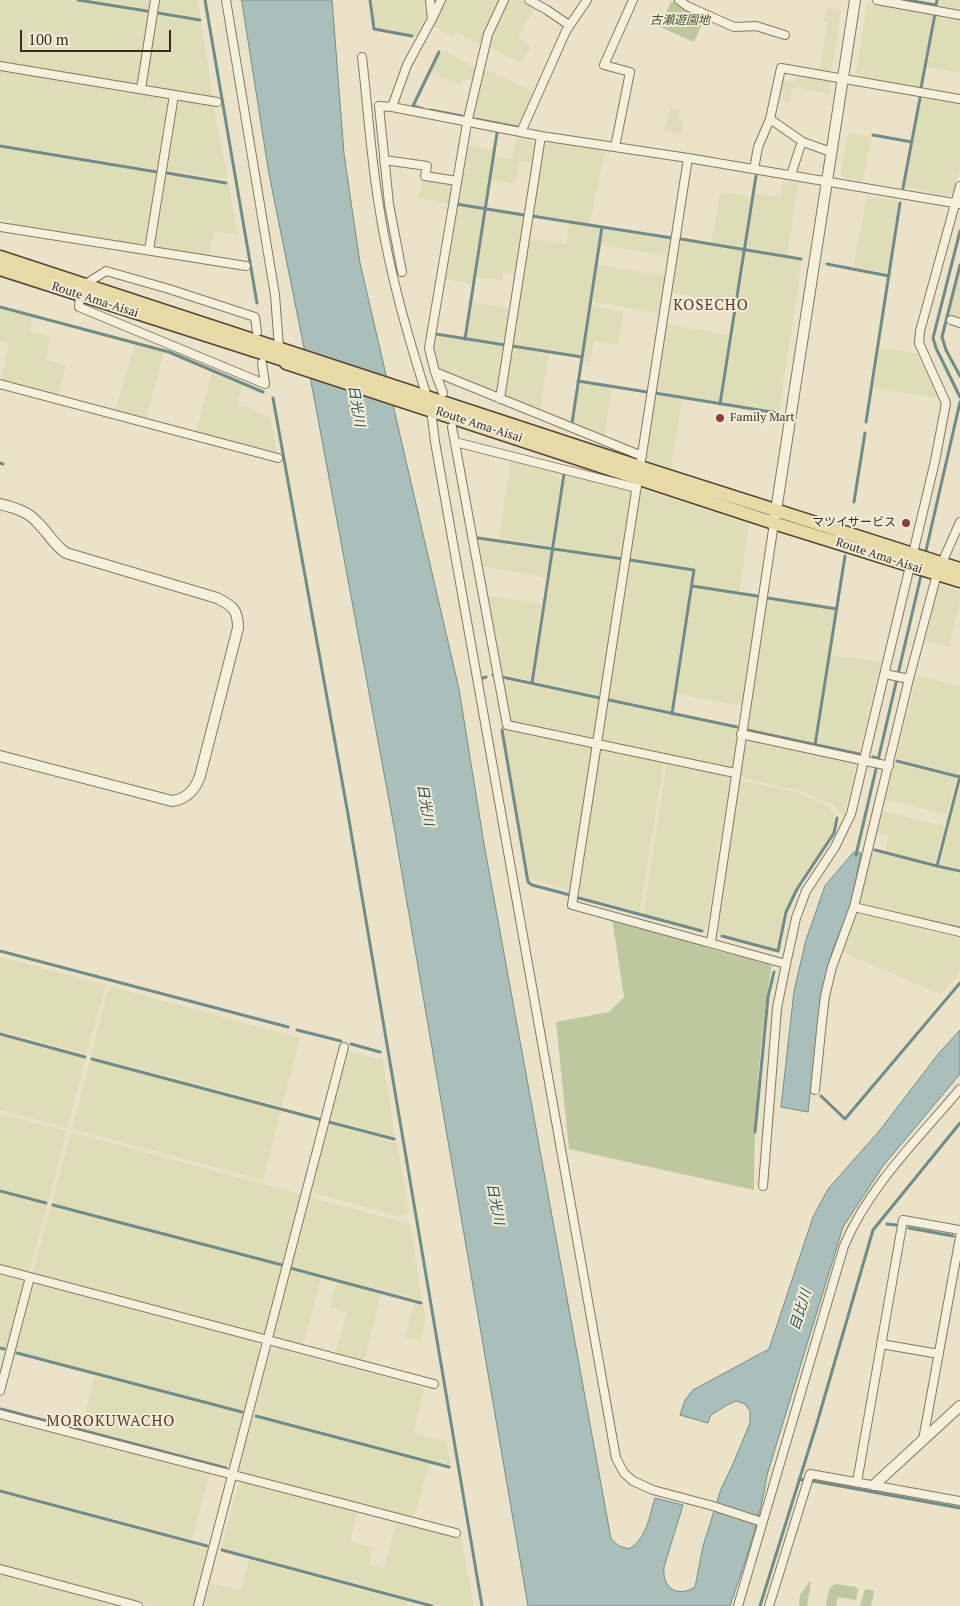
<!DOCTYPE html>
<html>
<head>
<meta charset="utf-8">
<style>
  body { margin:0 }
  #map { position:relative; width:960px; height:1606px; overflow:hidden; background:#eae3ca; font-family:"PT Serif",serif }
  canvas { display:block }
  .scale { position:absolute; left:20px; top:30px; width:151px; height:22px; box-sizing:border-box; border:2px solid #372e22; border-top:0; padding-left:6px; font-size:15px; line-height:18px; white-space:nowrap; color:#372e22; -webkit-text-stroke:4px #f2edd9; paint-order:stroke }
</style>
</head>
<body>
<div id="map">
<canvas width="960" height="1606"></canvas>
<div class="scale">100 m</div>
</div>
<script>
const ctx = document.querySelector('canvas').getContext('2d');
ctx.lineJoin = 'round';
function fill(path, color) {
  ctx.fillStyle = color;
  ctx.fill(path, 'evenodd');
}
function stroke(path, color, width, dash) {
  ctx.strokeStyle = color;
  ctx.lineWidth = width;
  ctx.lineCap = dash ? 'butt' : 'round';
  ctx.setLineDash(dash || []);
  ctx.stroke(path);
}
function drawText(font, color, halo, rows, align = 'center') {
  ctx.font = font + ' "PT Serif","Noto Sans JP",serif';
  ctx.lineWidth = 4;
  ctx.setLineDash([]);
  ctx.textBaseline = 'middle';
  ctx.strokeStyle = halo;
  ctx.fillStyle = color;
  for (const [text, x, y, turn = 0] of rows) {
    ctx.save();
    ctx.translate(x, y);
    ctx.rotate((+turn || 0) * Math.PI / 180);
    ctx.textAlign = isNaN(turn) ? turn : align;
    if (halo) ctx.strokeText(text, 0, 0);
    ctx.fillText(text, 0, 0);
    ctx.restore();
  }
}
const farmland = new Path2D(`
  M0 0H66L150 13 139 82 133 85 0 63Z
  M92 0H152L151 9Z
  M158 0H197L200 18 156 10Z
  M372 0H425L427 16 418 36 375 28Z
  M446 0H500L485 32 481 46 456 32 453 37 432 25Z
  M507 0H520L535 8 518 38 531 46 522 63 489 47 491 35Z
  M939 0H960V12L938 8Z
  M870 3 933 14 920 88 858 77 856 73 867 4Z
  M828 8 841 11 832 69 829 72 819 70 828 22 823 20Z
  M937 13 960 18V73L927 67Z
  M155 15 201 22 213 97 148 88 144 83Z
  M444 51 476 68 472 81 464 78 460 86 431 71 440 54 442 55Z
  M483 69 535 92 518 125 472 117Z
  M0 70 167 97 170 102 159 170 0 144Z
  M796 76 828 81 831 85 829 94 793 87 789 102 777 100 780 79 795 82Z
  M181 98 213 104 228 180 165 170 176 102Z
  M921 98 960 104V169L954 192 949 196 905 188Z
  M670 108 680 110 678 119 683 120 681 134 664 131Z
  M848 133 871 137 863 182 845 178 841 175Z
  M516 137 530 139 533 142 535 145 532 163 519 161 515 184 492 180 495 157 512 159Z
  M549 142 605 151 590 223 532 214 542 147Z
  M465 145 493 150 485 207 456 203Z
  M0 148 159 174 148 238 138 245 11 225V220L0 219Z
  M164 175 229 185 237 235 214 231 209 257 155 248 153 244Z
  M422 179 449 184 452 187 449 204 419 198Z
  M783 181 798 183 787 255 747 247 755 193 780 197Z
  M720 192 751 197 744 247 712 242Z
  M867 196 898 201 888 273 853 267Z
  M455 206 484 210 472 284 444 279Z
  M487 210 525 216 516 274 503 272 502 281 476 277Z
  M569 223 601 228 580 355 511 344 528 238 566 244Z
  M604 229 672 240 670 256 601 245Z
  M679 241 743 250 735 303 671 293Z
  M747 251 802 261 779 411 722 402Z
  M598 265 667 276 661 312 659 313 593 302Z
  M960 273V320L948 316Z
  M473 302 511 308 505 343 467 338Z
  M591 306 623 312 618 345 594 340 590 362 583 361Z
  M0 309 33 317 30 332 50 337 46 360 66 365 58 395 1 381 9 343 0 341Z
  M666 324 729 335 719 402 655 391Z
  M435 336 505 347 499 390 495 392 437 369 434 348Z
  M135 345 164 352 146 418 115 410Z
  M510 348 549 354 540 410 508 398 503 392Z
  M880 348 916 353 940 398 874 388Z
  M212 373 242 386 237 404 270 417 277 453 196 432Z
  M580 382 612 388 604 436 573 424Z
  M655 395 682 399 671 468 646 460Z
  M511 459 562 472 551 546 499 538Z
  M566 473 629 491 632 495 624 557 555 547Z
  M644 489 749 523 739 592 694 585 695 568 629 558 640 492Z
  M478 540 551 550 546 578 482 566Z
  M554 550 623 561 602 696 534 681Z
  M628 562 693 571 671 711 608 698Z
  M942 585 960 591V602L949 647 925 641 939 587Z
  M693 588 760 598 743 706 677 694Z
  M488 596 541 604 530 680 503 674Z
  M765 599 835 610 814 742 746 728Z
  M831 655 881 662 859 752 818 743Z
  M917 676 960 686V767L958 775 896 758Z
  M504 680 601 700 596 736 591 740 516 724 510 720Z
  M607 702 740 729 734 766 729 769 605 743 601 738Z
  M503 727 592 747 593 751 571 890 529 879Z
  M747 738 855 761 856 765 844 815 831 804 803 791 740 777 738 775 744 740Z
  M604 748 664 761 640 912 579 895 600 751Z
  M667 762 728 774 730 779 706 930 643 914Z
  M894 763 956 778 947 815 886 799Z
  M739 780 795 792 827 806 835 814 832 833 796 887 784 911 777 949 718 933Z
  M960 784V869L940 864Z
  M882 811 944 826 936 863 885 851 888 836 877 833Z
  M872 852 960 873V929L862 905 859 899Z
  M859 911 960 935V973L941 994 843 952 842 949 855 913Z
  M0 957 106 985 86 1054 0 1031Z
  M109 986 300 1038 282 1106 91 1056Z
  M0 1036 86 1058 67 1128 0 1110Z
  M346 1051 383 1060 395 1137 330 1119Z
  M90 1060 281 1110 263 1180 72 1129Z
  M0 1114 67 1131 48 1202 0 1189Z
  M328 1124 397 1143 409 1211 401 1217 311 1192Z
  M71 1132 300 1194 283 1264 52 1203Z
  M0 1193 47 1205 30 1270 27 1272 0 1265Z
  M309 1197 410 1224 422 1300 291 1266Z
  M51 1206 283 1268 266 1331 262 1334 34 1274 33 1271Z
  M289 1270 321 1278 303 1346 271 1338Z
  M0 1274 20 1280 23 1285 6 1348 0 1346Z
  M337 1282 381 1294 364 1362 335 1355 347 1312 330 1307Z
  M38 1284 255 1341 260 1351 244 1411 16 1351 33 1288Z
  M414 1303 423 1306 426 1320 420 1341 405 1337Z
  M277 1348 424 1388 413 1433 446 1442 451 1465 254 1413 270 1353Z
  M95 1376 243 1414 229 1466 81 1428Z
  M3 1417 210 1472 192 1539 0 1489V1418Z
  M253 1417 429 1464 414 1519 241 1473 239 1468Z
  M243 1482 358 1512 350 1542 373 1548 370 1564 384 1568 397 1521 461 1538 474 1606H441L221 1548 238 1485Z
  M0 1493 209 1549 194 1606H152L0 1566Z
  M249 1560 408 1602 407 1606H204L210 1583 241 1590Z
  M0 1572 128 1606H0Z`);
const green = new Path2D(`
  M675 1 705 17 694 42 660 27 671 2Z
  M612 919 704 943V947L772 965C759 1039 754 1115 754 1190L569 1149 556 1022 609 1012 624 997Z
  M810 1581 811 1582 807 1606H799L800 1595Z
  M837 1584 855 1587 858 1589 856 1600 838 1597 836 1606H826C828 1597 827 1585 837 1584Z
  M865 1589 873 1590 874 1593 871 1606H860Z`);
const water = new Path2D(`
  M242 0H332L344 154 360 263 459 689 484 844 611 1539 619 1546 629 1549C647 1538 649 1517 655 1498L683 1505 664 1567C662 1588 677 1598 695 1587L703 1546 721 1489 733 1464 750 1423V1411L745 1404 736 1401 727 1405 711 1415 708 1423 680 1415 685 1400 693 1390 769 1349 813 1217 828 1189 880 1130 939 1053 960 1030V1074L883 1166 843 1227 767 1475C760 1521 745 1562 730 1606H528L394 827 314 397 269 174Z
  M854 852 861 853 851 904 832 952 821 999 808 1112 781 1107 794 991 806 940 825 886Z`);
const stream = new Path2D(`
  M78 0 147 11
  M205 0 257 303
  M370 0 374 29 412 36
  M907 0 936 5 937 0
  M158 13 200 20
  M921 88 935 14
  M423 109 413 106 439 52
  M430 110 462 116
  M475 119 517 127
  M873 135 912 142
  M0 146 157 172
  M167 173 226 183
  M903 188 920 98
  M456 204 524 215
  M532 216 672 238
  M960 231 933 338 936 348 960 397
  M681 239 801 259
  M827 264 889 276
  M960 265 942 337 946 350 960 376
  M0 307 169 352 263 392
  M436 334 505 345
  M465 339 497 133
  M512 346 582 357
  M578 381 647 392
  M655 393 778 413
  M273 398 348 814 482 1606
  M720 404 756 176
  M866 422 900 203
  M572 423 602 227
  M0 463 3 464
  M854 502 865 433
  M478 538 623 559
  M925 555 960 402
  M630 560 694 570 672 714
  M692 586 757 596
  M768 598 837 609
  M493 675 600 698
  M483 678 486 677
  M532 683 564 474
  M609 700 737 727
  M502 730 528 882 532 885 570 895
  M747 730 859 754
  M815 745 845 556
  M873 757 879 759
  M897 761 960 777
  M960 776 937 866 960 871
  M875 850 937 866
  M856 855 922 571
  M579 898 702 931
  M722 936 778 951 786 912 797 889 834 833 837 818
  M0 951 288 1027
  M297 1030 341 1041
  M0 1034 85 1057
  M351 1044 380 1052
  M92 1059 322 1120
  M821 1096 845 1119 960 983
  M329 1122 394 1139
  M755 1132 768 997 774 972
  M0 1191 46 1203
  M53 1205 282 1265
  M887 1224 896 1225
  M909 1228 953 1236
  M290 1268 421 1303
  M0 1348 4 1349
  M17 1353 242 1412
  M1 1409 226 1468
  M256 1416 449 1467
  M799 1479 804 1480
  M813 1481 960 1508
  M0 1491 207 1546
  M222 1550 432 1606
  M760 1606 817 1423 873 1230 960 1123`);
const minor = new Path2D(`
  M226 0 275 295 279 348
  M529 0 547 10 569 25
  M679 0 687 6 734 27 756 26 785 35
  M877 0 960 15
  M432 19 441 0
  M362 57C368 108 371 161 380 212 390 275 408 336 427 397
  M0 66 217 102
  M141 89 155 0
  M392 107 407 65 432 19 430 0
  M770 119 803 142 831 152
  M521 132 566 31 587 0
  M615 147 630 72 604 65 633 0
  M384 160 427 166 425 176 457 181
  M754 169 758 147 770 119 781 68 960 99
  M791 175 800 147 803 142
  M0 227 246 266
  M149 250 174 95
  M402 272 389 204 379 106 392 107 541 136 688 158 960 204
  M84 285 106 271 169 289 255 317 257 332
  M80 296 79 307 265 384 262 363
  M951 320 960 323
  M435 372 642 456
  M0 384 278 458
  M443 393 435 372 429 348 467 123 488 34 504 0
  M500 399 541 136
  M431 409 435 442 616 1458 624 1473 633 1481 653 1490 713 1506 762 1522
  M452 427 507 725 735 773
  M455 442 637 488
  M640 467 688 158
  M638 478 572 905 786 964
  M885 674 909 679
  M741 734 889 766
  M854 907 960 932
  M711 942 774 523
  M815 1090 822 1021 825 996 832 967 854 907 909 679 937 574 960 522
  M763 1186 777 1008 786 964 796 918 806 891 835 847 851 814 935 461 946 403 919 343 920 331 960 186
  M0 1269 434 1384
  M881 1344 939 1354
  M0 1391 30 1277
  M0 1414 456 1533
  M923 1440 960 1237
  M857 1482 903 1220 960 1230
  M0 1569 138 1606
  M198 1606 344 1047
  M738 1606 844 1246C869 1186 919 1138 960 1089
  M769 1606 810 1474 960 1501`);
const tertiary = new Path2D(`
  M0 504C12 507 27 511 36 521 47 531 53 544 66 553L217 598C233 606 238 610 238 628L200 776C195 790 187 799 172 801L0 756
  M775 517 855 0
  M874 1485 960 1406`);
const primary = new Path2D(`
  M0 257 640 467 960 569
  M0 269 284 360 286 363 774 523 960 581`);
const markers = [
  [720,418,5,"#8d3e37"],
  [906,523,5,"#8d3e37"]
];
const parkNames = [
  ["古瀬遊園地",680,21]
];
const streetNames = [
  ["Route Ama-Aisai",95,300,18],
  ["Route Ama-Aisai",479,425,18],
  ["Route Ama-Aisai",879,556,18]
];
const poiNames = [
  ["Family Mart",730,418],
  ["マツイサービス",896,523,"right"]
];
const waterNames = [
  ["日光川",356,406,80],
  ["日光川",425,805,80],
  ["日光川",495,1204,79],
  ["目比川",801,1310,-73]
];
const quarterNames = [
  ["KOSECHO",711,306],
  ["MOROKUWACHO",111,1422]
];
fill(farmland, '#dfdcb8');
fill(green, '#bfc79f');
fill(water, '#aabfba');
stroke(water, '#718c88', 1);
stroke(stream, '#718c88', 3);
stroke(minor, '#847760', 10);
stroke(tertiary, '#847760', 12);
stroke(primary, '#534534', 15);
stroke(minor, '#f5f0dc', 8);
stroke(tertiary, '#f5f0dc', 10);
stroke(primary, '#e8d9a7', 12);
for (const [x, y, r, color] of markers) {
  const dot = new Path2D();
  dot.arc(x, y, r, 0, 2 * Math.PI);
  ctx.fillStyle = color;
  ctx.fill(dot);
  stroke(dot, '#f2edd9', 2);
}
drawText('italic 12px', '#44512b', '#f2edd9', parkNames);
drawText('12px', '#372e22', '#f2edd9', streetNames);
drawText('12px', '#372e22', '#f2edd9', poiNames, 'left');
drawText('italic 14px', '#335455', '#f2edd9', waterNames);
ctx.letterSpacing = '1px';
drawText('15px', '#5e3726', '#f2edd9', quarterNames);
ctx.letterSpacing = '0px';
</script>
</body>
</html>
